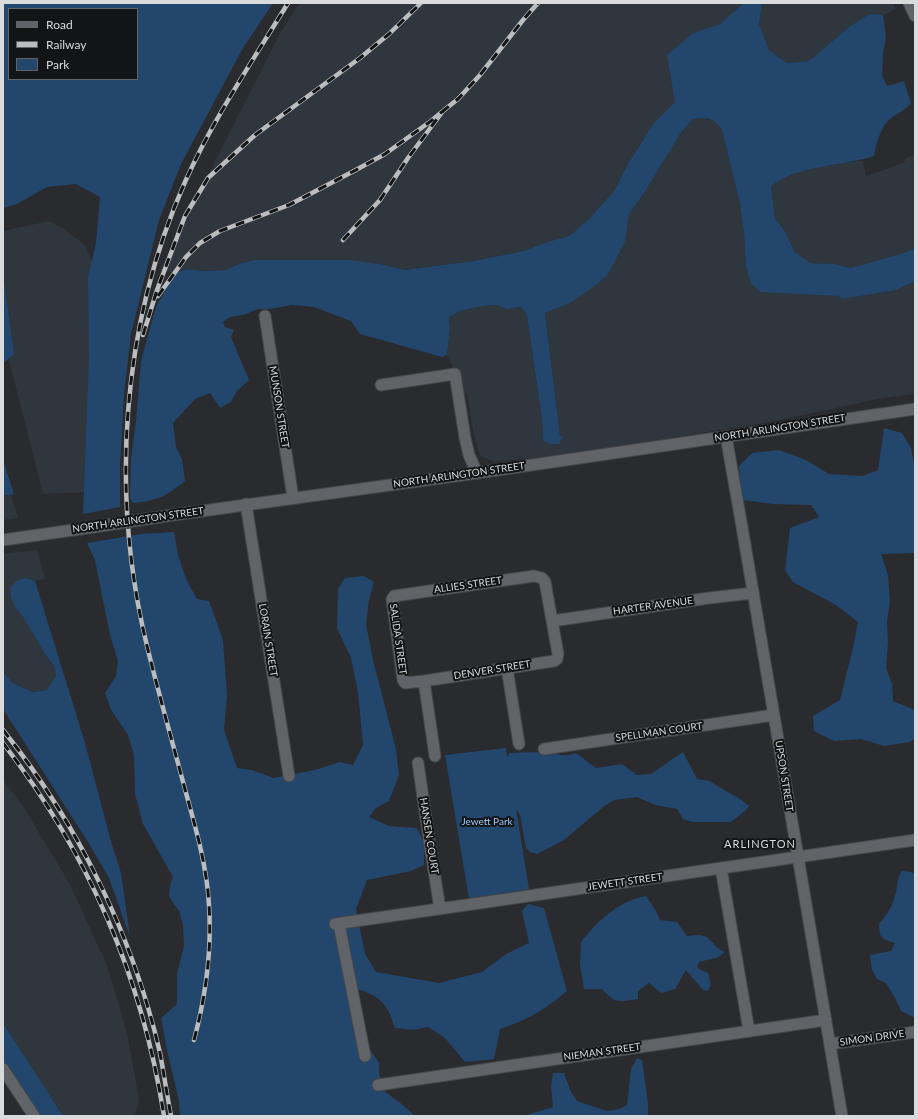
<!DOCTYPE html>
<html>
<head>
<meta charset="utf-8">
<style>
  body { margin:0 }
  #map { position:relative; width:918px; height:1119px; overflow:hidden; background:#292b2e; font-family:Lato,sans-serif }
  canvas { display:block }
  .frame { position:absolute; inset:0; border:4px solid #d8dadc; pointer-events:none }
  .legend { position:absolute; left:8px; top:8px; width:130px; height:72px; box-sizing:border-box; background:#121415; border:1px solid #616365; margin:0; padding:5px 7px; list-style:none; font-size:12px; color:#d8dadc }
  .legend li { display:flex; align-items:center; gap:8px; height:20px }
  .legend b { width:20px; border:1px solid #616365 }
</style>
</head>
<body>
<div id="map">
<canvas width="918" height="1119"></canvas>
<div class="frame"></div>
<ul class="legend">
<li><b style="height:5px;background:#606367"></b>Road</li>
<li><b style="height:5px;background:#bbbdbf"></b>Railway</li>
<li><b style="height:11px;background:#23466d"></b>Park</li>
</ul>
</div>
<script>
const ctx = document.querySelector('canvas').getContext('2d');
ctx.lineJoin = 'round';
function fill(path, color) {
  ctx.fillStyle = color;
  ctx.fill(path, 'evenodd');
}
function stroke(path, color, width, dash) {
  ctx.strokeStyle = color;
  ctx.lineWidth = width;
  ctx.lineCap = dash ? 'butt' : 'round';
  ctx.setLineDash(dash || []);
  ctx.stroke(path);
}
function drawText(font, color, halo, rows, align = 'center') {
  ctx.font = font + ' Lato,sans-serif';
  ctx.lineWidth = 4;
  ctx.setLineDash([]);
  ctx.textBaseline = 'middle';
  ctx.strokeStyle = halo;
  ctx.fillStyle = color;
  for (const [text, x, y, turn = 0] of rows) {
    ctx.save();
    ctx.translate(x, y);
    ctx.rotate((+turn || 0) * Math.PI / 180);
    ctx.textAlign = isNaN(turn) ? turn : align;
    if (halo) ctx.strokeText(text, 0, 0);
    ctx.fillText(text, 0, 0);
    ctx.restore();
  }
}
const built = new Path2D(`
  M300 3H744L720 24 693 33 675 102 654 123 629 162 614 191 589 219 569 236 547 242 524 251 473 261 405 270 380 264 312 260 241 263 226 270 204 271 187 269 175 273 160 270 280 33Z
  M762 3H893L896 9 883 15 870 14 850 26 809 61 787 63 769 50 759 24Z
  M704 118 716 122 722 130 740 204 744 233 746 267 878 293 895 290 915 281V394L883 398 770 422 614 447 563 455 494 462 480 456 473 431 468 398 447 355 450 328 449 318 458 311 484 306 496 305 507 309 521 307 527 316 542 419 543 441 562 436H560L545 313 570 303 607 276 625 242 629 214 636 202 646 190 680 134 693 119Z
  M915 155V248L907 252 851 268 834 264 810 263 795 252 784 230 775 218 771 186 781 179 802 171 823 166 858 161H863L866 176 903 163 908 157Z
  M49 221 64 229 85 245 98 275 91 492 43 494 3 337V231Z
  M11 495 18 518 3 520V496Z
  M37 550 45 579 35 581 26 578 15 607 23 617 45 654 54 666 56 676 47 690 33 692 13 683 3 672V554Z
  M3 780 23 806 70 884 108 968 127 1033 139 1099 135 1116H63L3 1023Z`);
const green = new Path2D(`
  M3 3H273L243 48 181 164 159 220 131 334 124 395 120 467V507L83 514 89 358 88 277 96 243 100 197 76 184 47 187 17 204 3 208ZM9 9H137V79H9Z
  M744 3H762L759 24 769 50 787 63 809 61 850 26 870 14 883 15 886 37 883 54 882 75 887 86 904 81 911 103C906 110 898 113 891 118 881 125 876 145 874 156 840 167 801 164 771 186L775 218 784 230 795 252 810 263 834 264 851 268 907 252 915 248V281L896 290 841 299 840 296 761 292 751 283 746 267 744 233 740 204 722 130C714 118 708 117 693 119L680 134 646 190 629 214 625 242 607 276 593 287 570 303 545 313 560 436H563L559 444H552L543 441 542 419 527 316 521 307 507 309 496 305 484 306 459 311 449 318 450 328 447 355 442 357 360 334 351 321 314 307 292 305 270 309H258L243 315 230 317 223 322 225 327 234 330 231 337 249 380 237 391 231 402 220 408 210 393 195 399 173 423 176 447 182 459 185 481C166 496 158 501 133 503L130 499 131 458 136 421 141 361 156 307 175 273 187 269 204 271 226 270 241 263 255 260H348L380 264 405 270 473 261 524 251 547 242 569 236 589 219 614 191 629 162 654 123 675 102 667 55 693 33 720 24Z
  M3 274 14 354 5 362 3 358Z
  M884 428 902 433 911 448 915 469V553L881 554 888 575 890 602 887 621 888 643 886 668 892 684 893 701 915 710V738L910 742 884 746 861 739 834 741 814 731 813 716 840 700 853 648 858 622 836 605 793 582 785 570 790 528 819 517 811 505 773 504 742 500 739 466 752 453 779 450 806 460 829 474 863 476 878 470Z
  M3 460 14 494 3 496Z
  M174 532 178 555 186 579 197 599 209 601 223 640 227 695 224 730 237 768 252 770 273 778 315 770 340 762 353 765 363 745 358 692 351 658 337 628 338 589 345 578 364 576 374 582 369 600 366 624 373 660 396 749 399 775 389 801 376 808 369 817 389 826 417 828 424 843V865L411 871 367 880 356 909 365 954 376 972 439 983 482 972 506 954 529 943 522 911 528 904 544 908 567 991C547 1008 526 1021 500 1029L494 1059 465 1062 445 1038 428 1027 414 1030 395 1028C388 1005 381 996 357 989L356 1028 379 1063V1073L384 1091 403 1105 415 1116H180L179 1101 167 1050 161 1018 177 1004V974L184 946 183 925 179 911 169 897 170 885 173 877 143 824 135 794 134 755 128 735 111 710 105 693 116 676 118 661 110 635 95 560 87 543 141 534Z
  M26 578 35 581 85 743 112 845 121 873 130 937 109 878 88 842 3 709V672L13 683 33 692 47 690 56 676 54 666 45 654 23 617 15 607 11 597 10 588 18 580Z
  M506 748 507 757 510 753C523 752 538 752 551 753 563 755 564 757 576 753L596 768 622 764 637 775 651 774 683 752 697 779 709 781 740 799 749 806 745 811 731 822H693L683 819 677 809 655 805 637 797 614 800 603 807 564 840 537 854 530 852 526 848 520 815 516 809 529 889 469 899 445 755Z
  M902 871 911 872 915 874V1018L901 1011 896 1000 886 983 877 979 872 970 870 955 891 951 895 943C881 938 880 940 879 924 886 916 892 907 895 896 898 888 896 878 902 871Z
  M646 896 656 911 660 920 677 922 687 936C693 936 699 934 704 936 713 939 715 950 725 952L717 958 707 960 699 962 697 968 708 973 711 984 708 991 703 990 686 970 675 989 661 993 649 983 638 991V999C617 1002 616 1004 602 989H584L580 964 581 942C597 921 620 900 646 896Z
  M3 1023 63 1116H39L3 1063Z
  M637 1058 642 1060 648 1104V1116H523L553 1107 551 1086 553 1073H564L571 1092 577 1101 607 1111 619 1109 627 1105 631 1069Z`);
const minor = new Path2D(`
  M265 316 293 498
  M381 385 455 374 465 438 469 455 477 473
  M726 436 742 527 842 1116
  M246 504 289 776
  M534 576 542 578 545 582 558 654 557 659 554 661 424 681 405 683 403 680 392 599 394 596Z
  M552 621 709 598 753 593
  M507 668 519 744
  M424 681 435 756
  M544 749 774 715
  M418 763 429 839 440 909
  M721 868 749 1031
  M335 924 915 840
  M339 924 365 1056
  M830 1044 915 1032
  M378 1085 826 1020`);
const tertiary = new Path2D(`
  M909 3 915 16
  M166 516 477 473 915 409
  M3 540 94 527
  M3 1069 34 1116`);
const rail = new Path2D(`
  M343 240 380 200 408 158 443 111 458 99 480 75 523 20 538 3
  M158 296 186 257 200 243 220 231 289 205 354 171 385 154 431 121 443 111
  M143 335 157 290 185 216 208 178 255 135 360 58 389 34 421 3
  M3 730C78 824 133 936 160 1053 164 1074 167 1095 171 1116
  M3 743C89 855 142 976 164 1116
  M194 1040C206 995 212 951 209 905 207 867 196 829 186 793 173 744 159 695 147 646 110 494 121 326 185 182 213 119 252 62 288 3`);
const tertiaryBridge = new Path2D(`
  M94 527 166 516`);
const streetNames = [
  ["MUNSON STREET",279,407,81],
  ["NORTH ARLINGTON STREET",780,428,-9],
  ["NORTH ARLINGTON STREET",459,475,-8],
  ["NORTH ARLINGTON STREET",138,520,-8],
  ["ALLIES STREET",468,585,-8],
  ["HARTER AVENUE",653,606,-8],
  ["SALIDA STREET",398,639,82],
  ["LORAIN STREET",268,640,81],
  ["DENVER STREET",492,670,-9],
  ["SPELLMAN COURT",659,732,-8],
  ["UPSON STREET",784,776,81],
  ["HANSEN COURT",429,836,81],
  ["JEWETT STREET",625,882,-8],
  ["SIMON DRIVE",872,1038,-8],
  ["NIEMAN STREET",602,1052,-8]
];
const parkNames = [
  ["Jewett Park",487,822]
];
const neighbourhoodNames = [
  ["ARLINGTON",760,844]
];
fill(built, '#2f363d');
fill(green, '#23466d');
stroke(minor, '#454749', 13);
stroke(tertiary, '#454749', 13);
stroke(minor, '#606367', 11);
stroke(tertiary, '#606367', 11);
stroke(rail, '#bbbdbf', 4.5);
stroke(rail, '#121415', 3, [9]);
stroke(tertiaryBridge, '#454749', 13, []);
stroke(tertiaryBridge, '#606367', 11);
drawText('10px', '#d8dadc', '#121415', streetNames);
drawText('10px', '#a0c9fa', '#121415', parkNames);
ctx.letterSpacing = '1px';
drawText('11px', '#d8dadc', '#121415', neighbourhoodNames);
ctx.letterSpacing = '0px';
</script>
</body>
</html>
